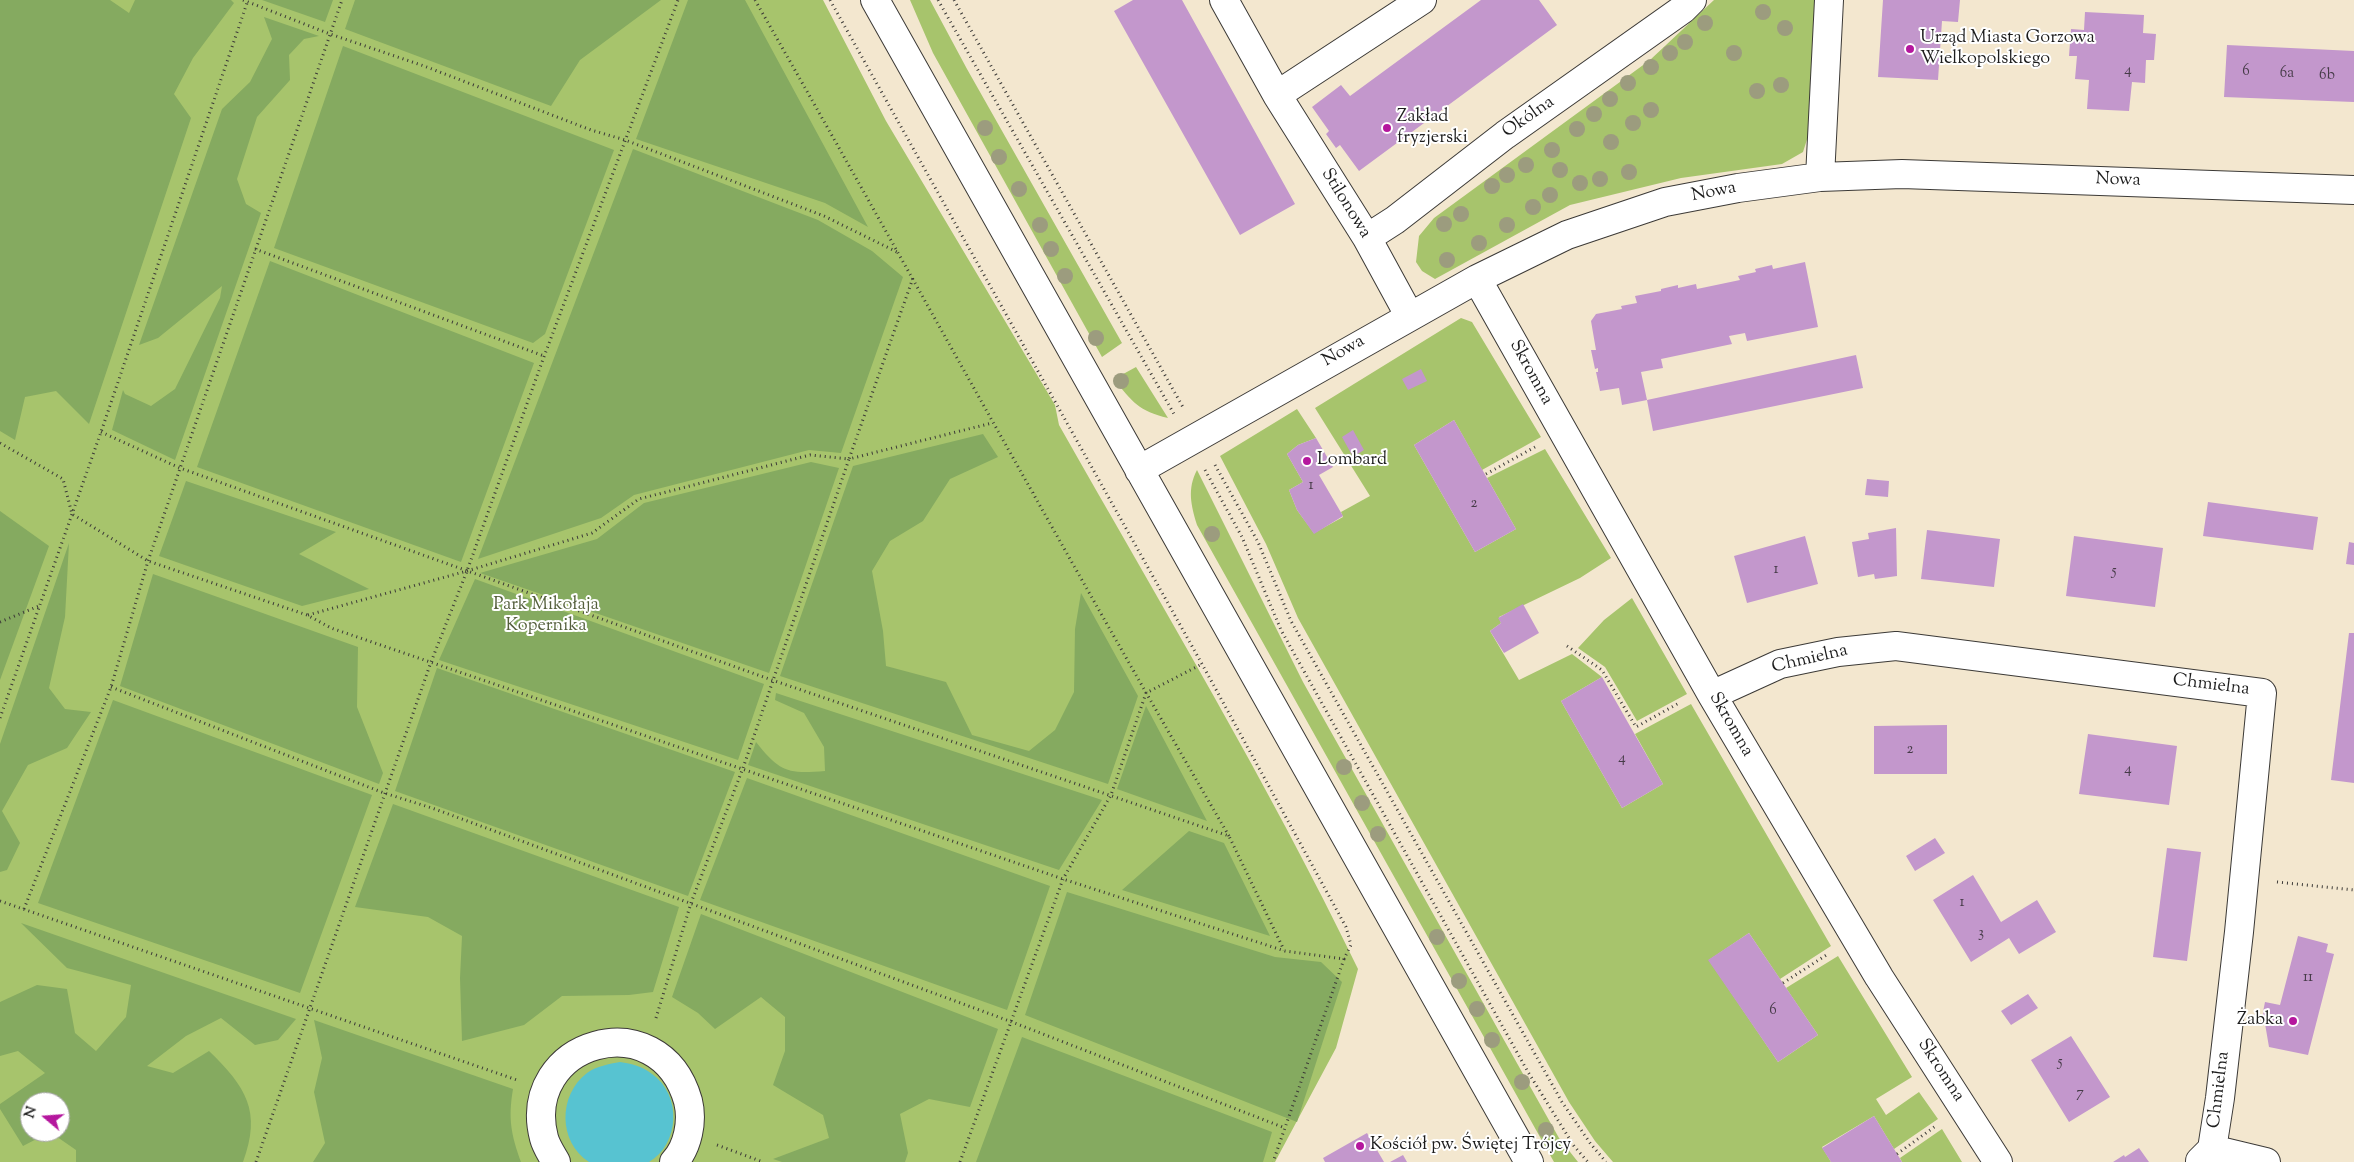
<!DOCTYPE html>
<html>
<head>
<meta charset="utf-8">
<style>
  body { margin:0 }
  #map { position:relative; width:2354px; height:1162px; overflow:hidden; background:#f3e7cf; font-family:"Sorts Mill Goudy",serif }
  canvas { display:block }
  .north { position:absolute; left:20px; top:1092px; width:50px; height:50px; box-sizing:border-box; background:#fff; border:1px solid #a4a4a4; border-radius:50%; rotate:288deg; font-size:14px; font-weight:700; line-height:20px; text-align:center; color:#1c1c1c }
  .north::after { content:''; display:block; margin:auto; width:18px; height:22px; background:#b5179e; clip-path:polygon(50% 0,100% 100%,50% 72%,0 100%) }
</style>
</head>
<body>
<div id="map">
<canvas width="2354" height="1162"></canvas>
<div class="north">N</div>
</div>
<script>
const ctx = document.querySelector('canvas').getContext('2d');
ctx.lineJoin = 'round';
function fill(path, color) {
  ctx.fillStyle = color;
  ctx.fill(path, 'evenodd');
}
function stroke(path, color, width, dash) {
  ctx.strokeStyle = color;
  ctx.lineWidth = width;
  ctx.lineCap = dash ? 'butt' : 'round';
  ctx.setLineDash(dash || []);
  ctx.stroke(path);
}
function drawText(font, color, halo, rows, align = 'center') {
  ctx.font = font + ' "Sorts Mill Goudy",serif';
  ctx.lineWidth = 4;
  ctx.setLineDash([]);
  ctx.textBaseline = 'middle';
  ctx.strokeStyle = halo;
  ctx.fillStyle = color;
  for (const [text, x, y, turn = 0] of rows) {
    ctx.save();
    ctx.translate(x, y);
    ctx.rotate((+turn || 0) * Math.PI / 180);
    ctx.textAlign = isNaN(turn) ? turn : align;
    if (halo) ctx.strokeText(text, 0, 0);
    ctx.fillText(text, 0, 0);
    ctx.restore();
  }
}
const green = new Path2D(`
  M0 0H823L886 121 1055 405 1059 425C1161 605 1268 783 1358 969L1336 1048 1275 1162H0ZM30 1102H60V1132H30Z
  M910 0H930L967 69 1122 343 1102 357 933 53Z
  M1714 0H1817L1810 130 1803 152 1782 164 1681 178 1570 205 1435 279 1422 271 1416 262 1419 236 1434 218 1650 60Z
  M1461 318 1472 322 1541 437 1482 470 1454 420 1414 445 1475 552 1516 529 1487 478 1545 449 1611 558 1580 578 1499 617 1501 623 1490 631 1519 680 1572 654 1602 677 1561 701 1622 808 1663 784 1635 734 1691 704 1831 946 1780 979 1749 933 1709 960 1778 1062 1818 1035 1786 988 1838 956 1912 1077 1876 1099 1886 1115 1919 1092 1938 1119 1894 1149 1874 1116 1822 1147 1831 1162H1613L1595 1141 1569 1102 1298 618 1266 544 1220 456 1297 409 1316 438 1298 445 1287 454 1303 482 1289 490 1297 510 1314 533 1343 517 1341 512 1370 496 1315 408Z
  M1136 367 1168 418C1139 411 1132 402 1114 379Z
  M1197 470 1303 682 1559 1138 1578 1162H1554L1197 525C1191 505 1187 489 1197 470Z
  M1632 598 1687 694 1637 721 1605 667 1578 648 1604 620Z
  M1942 1129 1962 1162H1902L1900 1158Z`);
const forest = new Path2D(`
  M0 0H110L129 13 135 0H231L234 3 193 58 174 94 191 118 89 424 56 391 25 397 15 440 0 431Z
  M262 0H333L325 22Z
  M355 0H661L580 60 551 106 345 29Z
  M688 0H745L868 227 825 203 636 139Z
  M264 17 319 36 304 39 289 55 290 80 257 117 237 179 246 204 261 213 175 460 112 430 123 390 125 394 151 406 175 389 220 298 222 286 158 338 139 345 222 109 250 82 272 39Z
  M343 46 614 150 545 334 533 343 274 248Z
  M633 149 818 220 872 251 903 277 841 453 809 450 634 495 601 518 478 559Z
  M270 261 534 363 461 562 197 467Z
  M983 434 998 457 950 479 923 521 890 541 872 571 883 631 886 666 946 682 972 735 1029 751 1055 730 1074 692 1075 629 1081 593 1138 696 1108 784 780 676 853 466Z
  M811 462 839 468 769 673 480 573 597 539 644 503Z
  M186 481 336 532 299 554 369 589 302 606 159 556Z
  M0 511 49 546 0 680Z
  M69 543 65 617 49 688 65 709 91 712 67 748 28 765 2 811 20 843 7 870 0 872V744Z
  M153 574 358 647 357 707 383 773 379 784 120 686Z
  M475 579 764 684 738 760 439 660Z
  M437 668 735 772 688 896 395 791Z
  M776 693 1102 800 1059 870 748 765 756 742C780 772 787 774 825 771L824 747 804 713 775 700Z
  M113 700 372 795 300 993 38 903Z
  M1146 706 1207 821 1117 789Z
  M747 778 1050 886 1007 1010 700 900Z
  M393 804 679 907 653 992 629 995 562 996 524 1025 462 1041 460 978 462 936 428 917 355 907Z
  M1189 831 1224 843 1270 936 1122 890Z
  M1067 892 1275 957 1321 962 1342 982 1297 1122 1025 1015Z
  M701 914 998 1029 970 1107 929 1099 900 1114 908 1153 905 1162H782L773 1159 829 1138 823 1115 773 1085 785 1051V1017L761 997 715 1029 698 1013 672 997Z
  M21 923 296 1019 278 1040 255 1045 221 1018 186 1036 147 1066 173 1073 209 1051C246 1087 262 1111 243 1162H76V1150L50 1132 23 1146 0 1109V1104L45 1073 18 1051 0 1056V1002L37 985 67 989 75 1033 96 1051 126 1017 131 985 67 968ZM30 1102H60V1132H30Z
  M314 1020 513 1089C508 1119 511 1134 521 1162H313L325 1143 314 1092 322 1058Z
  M1022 1037 1272 1132 1263 1162H976Z`);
const water = new Path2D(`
  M620 1062C632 1064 642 1066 652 1074 682 1095 680 1144 649 1162H589C558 1142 558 1095 587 1073 597 1066 609 1064 620 1062Z`);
const building = new Path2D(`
  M1133 0H1182L1295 204 1240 235 1114 11Z
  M1481 0H1539L1557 25 1359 171 1340 145 1336 148 1326 134 1329 131 1312 107 1341 85 1350 96Z
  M1883 0H1960L1958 22 1942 21 1938 80 1878 77Z
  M2085 12 2144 15 2143 33 2156 34 2154 60H2146L2145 83 2132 82 2129 111 2087 109 2089 80 2075 79 2077 56H2069L2071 29 2084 30Z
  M2227 45 2354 51V102L2224 97Z
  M1805 262 1818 327 1747 341 1745 333 1729 336 1732 344 1661 359 1663 368 1641 372 1647 400 1622 405 1619 388 1600 391 1596 372H1598V368L1595 369 1591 350H1596L1591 321 1596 314 1622 309 1621 306 1637 303 1635 296 1661 291V289L1678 285V288L1696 284 1697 289 1740 280 1738 276 1756 272 1755 269 1772 265 1773 269Z
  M1856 355 1863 388 1653 431 1647 400Z
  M1421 369 1427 381 1408 390 1402 379Z
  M1454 420 1516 529 1475 552 1414 445Z
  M1353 430 1364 450 1353 457 1342 437Z
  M1316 438 1333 467 1319 475 1343 516 1314 534 1297 510 1289 490 1303 482 1287 454 1298 445Z
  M1867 479 1889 481 1888 497 1865 495Z
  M2208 502 2318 517 2313 550 2203 536Z
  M1896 528 1897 576 1875 579 1874 574 1858 577 1852 542 1869 539 1868 533Z
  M1927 530 2000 539 1994 587 1921 579Z
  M1805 536 1818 584 1747 603 1734 556Z
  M2074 536 2163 548 2155 607 2066 596Z
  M2349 542 2354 543V565L2346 564Z
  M1523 604 1539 633 1504 653 1490 631 1501 623 1498 618Z
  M2349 633H2354V783L2331 780Z
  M1602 677 1663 784 1622 808 1561 701Z
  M1947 725V774H1874V726Z
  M2088 734 2177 746 2169 805 2079 794Z
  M1935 838 1945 853 1915 871 1906 856Z
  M2167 848 2201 852 2187 961 2153 957Z
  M1973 875 2001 922 2037 900 2056 932 2019 954 2009 938 1971 962 1933 900Z
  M1749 933 1818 1035 1778 1062 1708 960Z
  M2298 936 2328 944 2326 952 2334 954 2308 1055 2269 1047 2263 1012 2265 1002 2280 1005Z
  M2028 994 2038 1008 2011 1025 2001 1011Z
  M2071 1036 2110 1097 2069 1122 2031 1060Z
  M1874 1116 1902 1162H1831L1822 1148Z
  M1367 1133 1384 1162H1325L1323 1158Z
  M2139 1148 2149 1162H2113L2124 1155 2125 1157Z
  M1403 1155 1407 1162H1390Z`);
const path = new Path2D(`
  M243 0 330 34 424 66 591 130 625 140 824 216 899 253
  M755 0C914 278 1067 559 1229 836
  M830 0 1202 664 1346 927 1351 945 1344 959
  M938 0 1174 414
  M954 0 1184 409
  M255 249 544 356
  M101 432 180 468 772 680 1229 836 1284 950
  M0 443 63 479 72 514 148 561 307 615 331 628 1063 879 1285 951 1344 959 1273 1162
  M1215 465 1258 542 1291 621 1562 1102 1590 1143 1606 1162
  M1205 470 1242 537 1281 630 1528 1072 1574 1146 1588 1162
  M1486 474 1535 447
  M308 615 467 571 592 533 639 499 810 455 849 459 913 278
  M0 622 39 606
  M1567 646 1602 670 1636 727 1679 703
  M111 687 384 793 432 808 1012 1022 1285 1128
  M0 718 101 432 248 0
  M2277 882 2354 890
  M0 901 517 1080
  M24 909 111 687 148 561 342 0
  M1783 983 1828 954
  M656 1018 691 903 743 768 849 459 992 423
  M717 1145 763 1162
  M1897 1154 1937 1125
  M256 1162 431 662 467 571 542 362 678 0
  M960 1162 1063 879 1111 795 1146 693 1202 664`);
const minor = new Path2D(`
  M875 0 1529 1162
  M1224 0 1277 95 1367 238 1409 315
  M1277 95 1422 0
  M1820 177 1829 0
  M1367 238 1395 220 1505 135 1683 9 1692 0
  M1477 279 1712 695 1879 977 1998 1162
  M1139 470 1477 279 1567 235 1665 202 1738 188 1820 177 1902 174 2354 190
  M1712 695 1780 664 1838 652 1896 646 2262 693 2239 932 2220 1098 2212 1149
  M2200 1161 2212 1149 2266 1162
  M556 1162C552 1155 546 1146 544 1138 519 1042 659 1000 688 1101 693 1121 688 1147 674 1162`);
const trees = [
  [1763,12],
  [1705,23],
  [1785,28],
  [1685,42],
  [1670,53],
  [1734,53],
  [1651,67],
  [1628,83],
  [1781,85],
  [1757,91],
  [1610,99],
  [1651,110],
  [1594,114],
  [1633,123],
  [985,128],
  [1577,129],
  [1611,142],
  [1552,150],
  [999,157],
  [1526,165],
  [1560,170],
  [1629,172],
  [1507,175],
  [1600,179],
  [1580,183],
  [1492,186],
  [1019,189],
  [1550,195],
  [1533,207],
  [1461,214],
  [1444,224],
  [1040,225],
  [1507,225],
  [1479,243],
  [1051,249],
  [1447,260],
  [1065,276],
  [1096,338],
  [1121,381],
  [1212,534],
  [1344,767],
  [1362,803],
  [1378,834],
  [1437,937],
  [1459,981],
  [1477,1009],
  [1492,1040],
  [1522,1082],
  [1546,1130]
];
const markers = [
  [1910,49,5,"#b5179e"],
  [1387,128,5,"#b5179e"],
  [1307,461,5,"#b5179e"],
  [2293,1021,5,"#b5179e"],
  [1360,1146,5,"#b5179e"]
];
const numberNames = [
  ["4",2128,71],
  ["6",2246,72],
  ["6a",2287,74],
  ["6b",2327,76],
  ["1",1311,486],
  ["2",1474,504],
  ["1",1776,570],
  ["5",2114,572],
  ["2",1910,750],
  ["4",1622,759],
  ["4",2128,770],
  ["1",1962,903],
  ["3",1981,934],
  ["11",2308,978],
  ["6",1773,1011],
  ["5",2060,1063],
  ["7",2080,1094]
];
const poiNames = [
  ["Urząd Miasta Gorzowa",1920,39],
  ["Wielkopolskiego",1920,60],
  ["Zakład",1397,118],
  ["fryzjerski",1397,139],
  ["Lombard",1317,461],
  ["Żabka",2283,1021,"right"],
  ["Kościół pw. Świętej Trójcy",1370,1146]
];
const streetNames = [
  ["Okólna",1529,118,-35],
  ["Nowa",2118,181,2],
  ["Nowa",1714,193,-11],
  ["Stilonowa",1345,204,58],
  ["Nowa",1344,352,-30],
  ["Skromna",1530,373,61],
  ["Chmielna",1810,660,-13],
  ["Chmielna",2211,686,7],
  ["Skromna",1730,725,60],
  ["Skromna",1940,1071,57],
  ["Chmielna",2220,1090,-83]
];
const parkNames = [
  ["Park Mikołaja",546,606],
  ["Kopernika",546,627]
];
fill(green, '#a7c46c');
fill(forest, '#85aa60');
fill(water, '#57c3d1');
fill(building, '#c397cc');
stroke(minor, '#3c3a37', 30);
stroke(path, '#3c3a37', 3, [1, 4]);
stroke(minor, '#fff', 28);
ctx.fillStyle = '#9c9c7e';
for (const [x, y] of trees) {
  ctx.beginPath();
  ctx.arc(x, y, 8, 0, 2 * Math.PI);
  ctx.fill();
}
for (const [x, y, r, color] of markers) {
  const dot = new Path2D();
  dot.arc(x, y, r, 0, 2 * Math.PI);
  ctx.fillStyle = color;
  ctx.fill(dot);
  stroke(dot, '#fff', 2);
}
drawText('15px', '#463b48', null, numberNames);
drawText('18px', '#1c1c1c', '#fff', poiNames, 'left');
drawText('18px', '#1c1c1c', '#fff', streetNames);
drawText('18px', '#545f3c', '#fff', parkNames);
</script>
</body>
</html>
